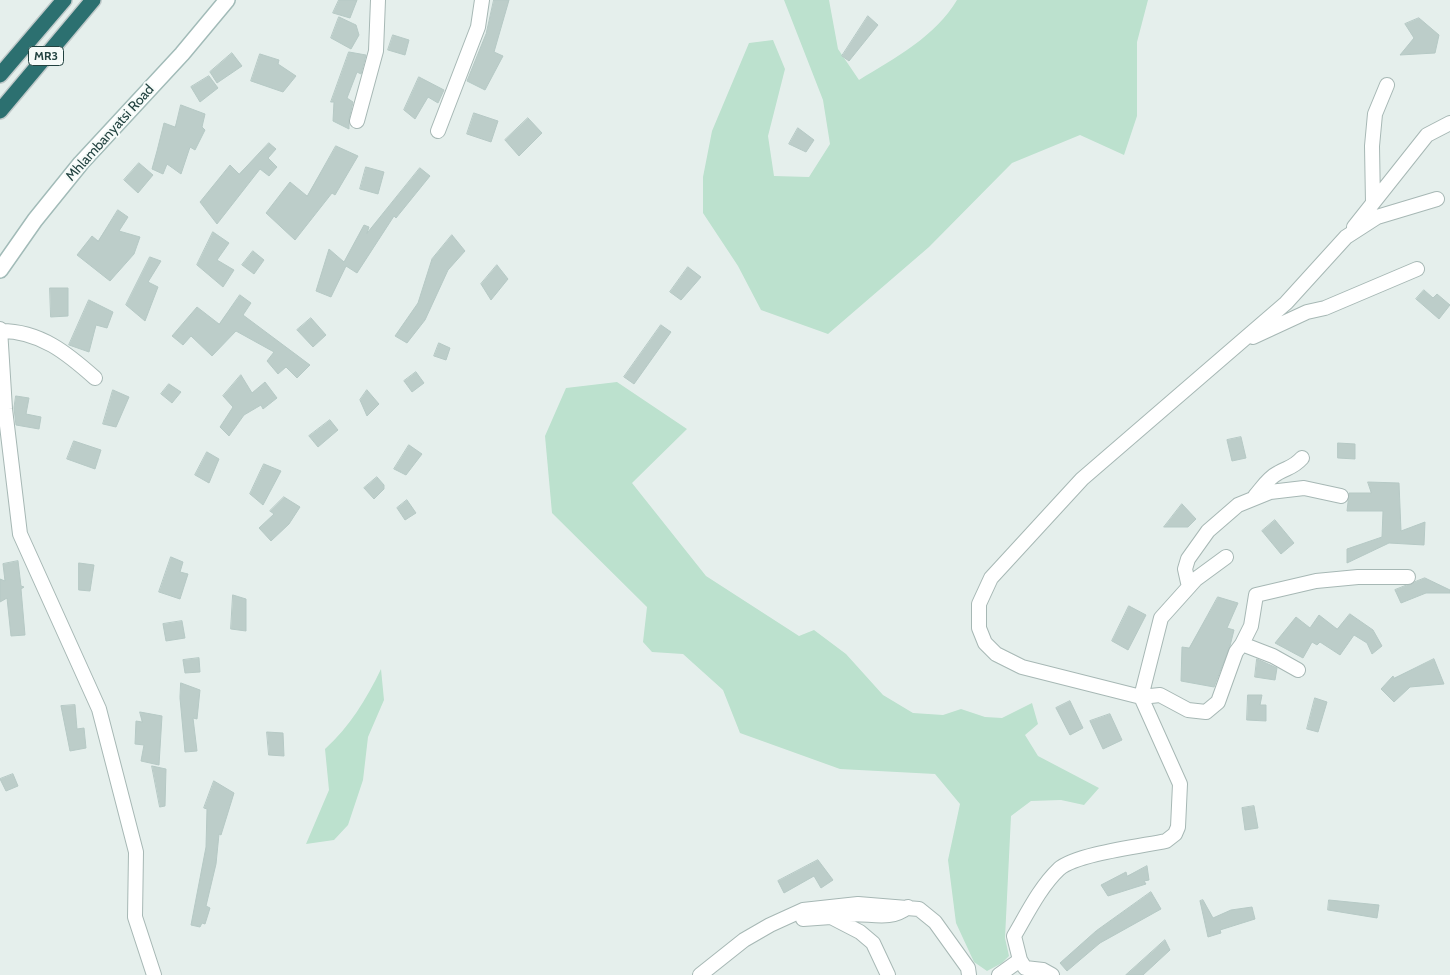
<!DOCTYPE html>
<html>
<head>
<meta charset="utf-8">
<style>
  body { margin:0 }
  canvas { display:block; background:#e5efec }
</style>
</head>
<body>
<canvas width="1450" height="975"></canvas>
<script>
const ctx = document.querySelector('canvas').getContext('2d');
ctx.lineJoin = 'round';
function fill(path, color) {
  ctx.fillStyle = color;
  ctx.fill(path, 'evenodd');
}
function stroke(path, color, width, dash) {
  ctx.strokeStyle = color;
  ctx.lineWidth = width;
  ctx.lineCap = dash ? 'butt' : 'round';
  ctx.setLineDash(dash || []);
  ctx.stroke(path);
}
function drawText(font, color, halo, rows, align = 'center') {
  ctx.font = font + ' Cabin,sans-serif';
  ctx.lineWidth = 4;
  ctx.setLineDash([]);
  ctx.textBaseline = 'middle';
  ctx.strokeStyle = halo;
  ctx.fillStyle = color;
  for (const [text, x, y, turn = 0] of rows) {
    ctx.save();
    ctx.translate(x, y);
    ctx.rotate((+turn || 0) * Math.PI / 180);
    ctx.textAlign = isNaN(turn) ? turn : align;
    if (halo) ctx.strokeText(text, 0, 0);
    ctx.fillText(text, 0, 0);
    ctx.restore();
  }
}
const green = new Path2D(`
  M784 0H829L838 49 859 80C895 58 936 36 957 0H1148L1137 42V116L1124 155 1080 135 1012 163 929 247 828 334 761 310 738 266 703 213V177L712 131 749 43 773 40 785 69 768 136 774 176 809 177 830 144 823 100Z
  M617 382 687 429 632 483 706 576 799 636 814 630 846 654 883 695 913 713 943 715 961 709 985 717 1002 718 1032 703 1038 724 1025 735 1038 756 1099 788 1084 805 1061 800 1031 801 1011 816 1005 938 1009 956 1002 963 987 971 974 962 956 923 948 860 960 804 935 774 840 769 740 733 723 690 683 654 652 652 643 642 647 607 552 513 545 436 566 388Z
  M381 669 384 700 368 737 363 780 348 825 334 840 306 844 329 790 325 749C350 726 366 700 381 669Z`);
const building = new Path2D(`
  M339 0H357L350 18 333 13Z
  M494 0H509L494 52 503 56 485 90 467 81 486 34Z
  M868 16 878 25 849 61 842 56Z
  M339 17 356 25 359 35 351 49 331 38Z
  M1419 18 1439 35 1435 53 1400 55 1414 38 1405 24Z
  M393 35 409 40 405 55 388 50Z
  M349 52 366 55 361 74 357 72 347 98 353 102 349 119V129L333 121 334 102H331Z
  M232 53 242 66 217 83 210 72Z
  M260 54 279 60 278 64 296 76 283 92 251 81Z
  M209 76 218 88 200 102 191 87Z
  M419 77 444 90 438 103 428 97 415 119 404 110Z
  M181 105 205 114 202 127 205 130 195 150 190 147 181 174 167 164 163 174 152 169 157 151 164 123 175 127Z
  M474 113 498 121 491 142 467 134Z
  M528 118 542 133 519 156 505 140Z
  M798 128 814 140 806 152 789 144Z
  M269 143 276 149 268 158 277 167 269 176 260 169 217 224 200 202 230 165 239 174Z
  M336 146 358 156 335 195 332 193 295 240 266 213 290 182 307 196Z
  M139 163 153 175 138 193 124 180Z
  M366 167 384 172 378 194 360 189Z
  M420 168 430 176 396 218 394 216 357 273 346 266 331 297 316 291 329 249 344 262 364 225 369 227 367 233Z
  M118 210 128 217 119 231 140 237 134 254 110 281 77 255 92 236 98 241Z
  M213 232 229 243 217 260 234 270 223 287 197 265Z
  M452 235 465 251 448 270 425 320 407 343 395 336 418 303 432 259Z
  M253 251 264 260 254 274 242 265Z
  M150 257 161 261 148 282 158 287 145 321 126 305Z
  M497 265 508 279 491 300 481 284Z
  M688 267 701 277 681 300 670 292Z
  M50 288H68V316L51 317Z
  M1424 290 1433 298 1437 294 1450 305 1439 319 1416 299Z
  M240 295 251 303 243 315 310 365 297 378 286 367 278 374 267 361 274 352 236 331 212 356 191 336 183 345 172 336 197 307 219 324Z
  M89 300 113 312 107 328 96 325 89 352 69 345Z
  M311 318 326 335 313 347 297 330Z
  M661 325 671 332 634 384 624 377Z
  M439 343 450 348 446 360 434 356Z
  M416 372 424 383 412 392 404 381Z
  M241 375 252 393 265 382 277 398 263 409 261 405 244 415 229 436 220 427 233 407 223 396Z
  M169 384 181 392 172 403 161 394Z
  M113 390 129 397 116 427 103 424Z
  M367 390 379 404 367 416 360 400Z
  M16 396 29 398 26 414 41 417 39 429 16 425 14 408Z
  M330 420 338 430 318 447 309 436Z
  M1241 437 1246 458 1232 461 1227 440Z
  M74 441 101 450 95 469 67 459Z
  M1338 443 1355 444V459L1338 458Z
  M409 445 422 454 406 475 394 469Z
  M207 452 219 459 209 483 195 475Z
  M264 464 281 471 263 505 250 494Z
  M377 477 384 485V489L374 499 364 488Z
  M1368 482 1399 483 1401 531 1425 522 1424 545 1389 543 1347 563V549L1382 537 1383 511H1347L1349 493H1371Z
  M284 497 300 507 289 524 271 541 259 528 274 514 270 511Z
  M407 500 416 513 405 520 397 508Z
  M1182 504 1196 519 1188 527H1164Z
  M1275 520 1294 543 1281 554 1262 531Z
  M171 557 183 562 180 572 188 574 180 599 159 592Z
  M18 561 21 586 24 587 21 589 25 635 11 636 7 598 0 602V579L5 581 3 564Z
  M79 563 94 565 90 591 79 590Z
  M1425 578 1450 590V593H1426L1401 603 1395 590Z
  M233 595 246 599V631L231 629Z
  M1218 597 1238 603 1227 628 1234 630 1230 646 1214 687 1181 681 1182 647 1189 648Z
  M1129 606 1146 615 1128 650 1112 641Z
  M1350 614 1373 630 1382 646 1372 654 1367 643 1354 635 1340 655 1320 642 1317 645 1312 642 1303 658 1275 643 1296 617 1310 628 1319 615 1337 629Z
  M182 621 185 638 166 641 163 624Z
  M199 658 200 672 185 673 183 660Z
  M1257 659 1277 668 1275 680 1255 677Z
  M1434 659 1444 684 1410 687 1394 702 1381 689 1393 676 1394 678Z
  M181 683 200 690 197 719 193 718 197 751 185 752 180 698Z
  M1248 695H1262L1260 705H1266V721L1247 720Z
  M1315 698 1327 702 1318 732 1307 729Z
  M1070 701 1083 728 1070 735 1056 708Z
  M75 705 77 729 84 728 86 748 70 751 61 706Z
  M140 712 162 716 159 765 141 761 144 745 135 744 136 721 142 722Z
  M1110 714 1122 740 1103 749 1090 721Z
  M267 732 283 733 284 756 269 755Z
  M152 766 166 769 165 806 160 807Z
  M13 774 18 786 6 791 0 779Z
  M214 781 234 793 221 835 219 834 216 864 206 906 210 908 205 924 202 923 200 927 191 925 206 847 207 809 204 808Z
  M1254 806 1258 828 1245 830 1242 808Z
  M818 860 833 880 821 888 814 876 784 893 778 881Z
  M1147 866 1149 880 1144 881 1146 884 1108 896 1101 885 1126 872 1127 876Z
  M1151 892 1161 909 1100 943 1067 971 1060 963 1096 931Z
  M1203 900 1213 918 1231 910 1252 907 1255 919 1220 930 1221 933 1208 937 1200 901Z
  M1329 900 1379 905 1377 918 1328 910Z
  M1165 940 1170 950 1143 975H1126Z`);
const minor = new Path2D(`
  M357 121 376 51 378 0
  M438 131 478 27 482 0
  M1373 203 1372 146 1375 114 1387 85
  M1354 227 1427 135 1450 123
  M0 329 5 409 20 534 99 709 136 852 135 917 154 975
  M1 331C40 331 67 353 95 378
  M1253 337 1307 312 1325 308 1417 269
  M1255 496C1262 488 1268 478 1278 473 1288 467 1293 468 1302 458
  M1226 557 1196 579 1161 618 1141 697 1022 667 996 654 985 643 979 628V604L991 578 1082 479 1286 303 1346 237 1377 217 1437 199
  M1189 587 1185 569 1188 559 1208 531 1238 505 1270 492 1304 488 1341 496
  M1242 644 1273 656 1298 670
  M844 915C867 911 888 923 908 907
  M803 919 831 917 860 932 873 943 888 975
  M1020 960 1025 968 1043 970 1052 975
  M700 975 744 940 770 925 803 910 858 904 919 909 935 922 968 968 969 975
  M999 975 1020 960 1014 936C1027 914 1040 887 1059 869 1076 854 1142 846 1166 841L1175 834 1178 827 1180 784 1141 697 1160 695 1188 710 1206 712 1218 702 1236 652 1242 644 1251 626 1256 595 1316 581 1358 577H1408`);
const secondary = new Path2D(`
  M0 270 35 220 81 163 182 54 227 0`);
const motorway = new Path2D(`
  M0 75 64 0
  M0 111 93 0`);
const shields = [
  [46,56,35]
];
const shieldNames = [
  ["MR3",46,56]
];
const streetNames = [
  ["Mhlambanyatsi Road",110,133,-48]
];
fill(green, '#bce1ce');
fill(building, '#bccdc9');
stroke(building, '#b6c9c5', 1);
stroke(minor, '#a7b8b5', 16);
stroke(secondary, '#a2bbb8', 18);
stroke(motorway, '#c1caca', 18);
stroke(minor, '#fff', 14);
stroke(secondary, '#fff', 15);
stroke(motorway, '#2c7070', 15);
for (const [x, y, w] of shields) {
  const box = new Path2D();
  box.roundRect(x - w / 2, y - 9.5, w, 19, 4);
  ctx.fillStyle = '#f6fbf9';
  ctx.fill(box);
  stroke(box, '#224240', 1);
}
drawText('bold 12px', '#224240', null, shieldNames);
drawText('14px', '#224240', '#f6fbf9', streetNames);
</script>
</body>
</html>
